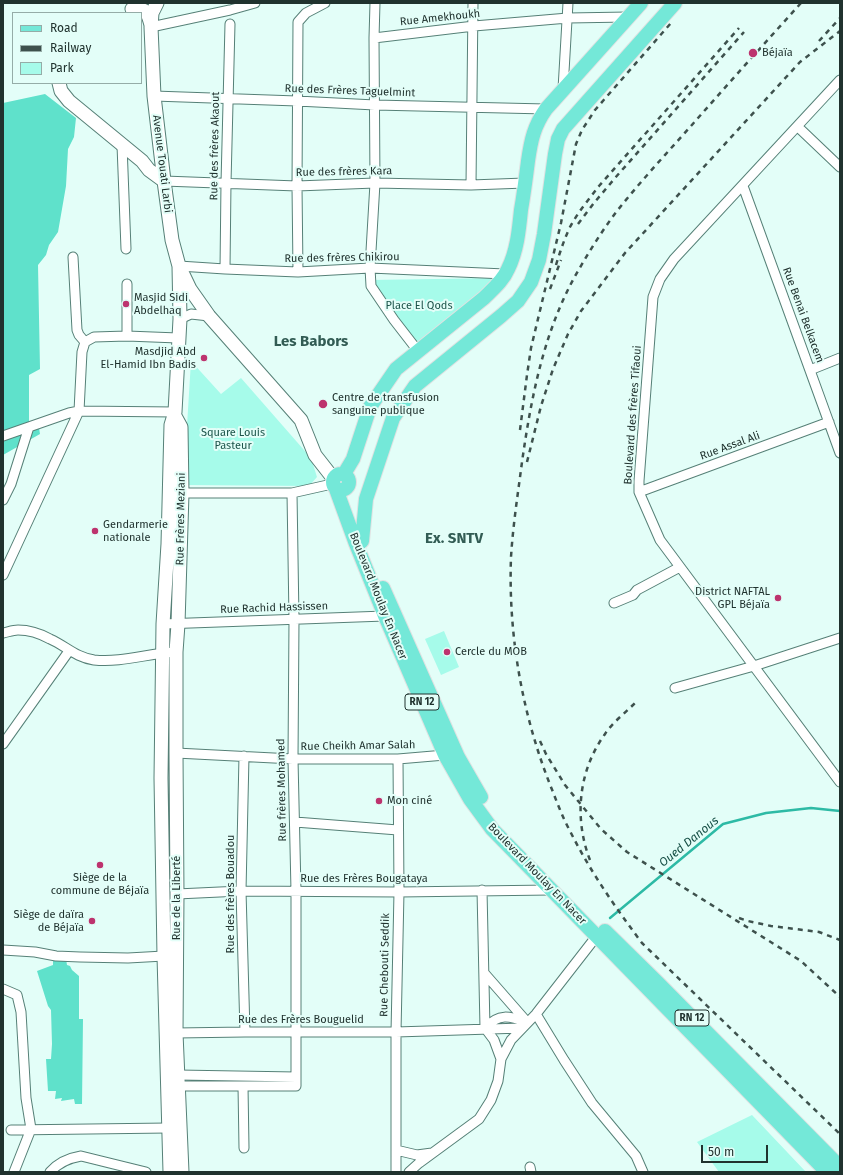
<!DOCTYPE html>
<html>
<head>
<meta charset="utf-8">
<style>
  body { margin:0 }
  #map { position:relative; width:843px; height:1175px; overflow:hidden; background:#e3fef8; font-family:"Fira Sans",sans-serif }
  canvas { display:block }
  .frame { position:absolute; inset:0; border:4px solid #20322e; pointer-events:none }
  .legend { position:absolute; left:12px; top:12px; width:130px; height:72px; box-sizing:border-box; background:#e3fef8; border:1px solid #95aca7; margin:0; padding:5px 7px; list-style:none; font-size:12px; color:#20322e }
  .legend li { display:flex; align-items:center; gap:8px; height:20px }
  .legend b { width:20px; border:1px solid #95aca7 }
  .scale { position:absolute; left:701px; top:1145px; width:67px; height:18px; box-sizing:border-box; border:2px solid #20322e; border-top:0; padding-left:5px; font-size:12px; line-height:14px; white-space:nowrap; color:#20322e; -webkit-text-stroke:3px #e3fef8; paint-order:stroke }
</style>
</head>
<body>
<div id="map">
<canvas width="843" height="1175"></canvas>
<div class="frame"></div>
<ul class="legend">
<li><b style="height:5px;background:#74e8d8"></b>Road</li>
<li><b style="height:5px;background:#3e514d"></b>Railway</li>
<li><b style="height:11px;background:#a6fbea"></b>Park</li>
</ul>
<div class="scale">50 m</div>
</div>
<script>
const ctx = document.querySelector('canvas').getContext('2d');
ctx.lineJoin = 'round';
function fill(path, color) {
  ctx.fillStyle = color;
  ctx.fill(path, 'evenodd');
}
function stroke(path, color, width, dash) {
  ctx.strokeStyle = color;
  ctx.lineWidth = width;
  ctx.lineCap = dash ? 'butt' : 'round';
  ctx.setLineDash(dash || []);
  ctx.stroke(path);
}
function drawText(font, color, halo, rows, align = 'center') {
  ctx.font = font + ' "Fira Sans",sans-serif';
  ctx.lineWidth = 4;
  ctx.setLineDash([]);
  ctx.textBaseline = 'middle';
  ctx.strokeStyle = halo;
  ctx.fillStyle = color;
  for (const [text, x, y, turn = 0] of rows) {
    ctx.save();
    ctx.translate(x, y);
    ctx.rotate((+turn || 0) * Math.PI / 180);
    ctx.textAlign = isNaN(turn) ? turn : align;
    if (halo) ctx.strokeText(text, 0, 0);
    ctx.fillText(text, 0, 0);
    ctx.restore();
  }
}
const green = new Path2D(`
  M499 278 411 348 370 280Z
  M191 361 221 394 241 378 311 458 317 477 309 486 186 485 187 426Z
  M444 631 459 667 441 675 425 639Z
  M752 1115 806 1172H719L697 1142Z`);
const forest = new Path2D(`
  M45 94 76 118 74 137 68 149 66 186 58 232 49 245 46 255 38 265 40 369 29 375V426L39 428 40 434 3 455V103Z
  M53 958 66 959 67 965 70 966 72 970 79 976V1019H83L82 1104H75L74 1099 61 1101 62 1098 55 1099 56 1091H48L46 1059H51L52 1044 51 1010 48 1006 37 971 53 965Z`);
const stream = new Path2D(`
  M610 918 723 824 766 813 811 808 840 811`);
const minor = new Path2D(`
  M375 3 374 38 375 183 370 268 371 286 394 320 418 351
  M151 27 230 10 255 3
  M374 38 474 26 568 18 628 17
  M840 80 674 259 660 279 653 297 639 481V492L660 540 840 782
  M563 89 568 3
  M154 96 297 101 375 105 546 109
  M798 127 840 167
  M122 145 126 249
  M164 181 297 186 375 183 471 185 525 183
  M471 185 473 3
  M743 186 840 453
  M73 257 77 330 79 335 85 342
  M179 266 225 269 298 272 370 268 505 274
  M225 269 226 183 230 24
  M298 272 297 186 298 22 306 13 325 3
  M127 284V336
  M180 319 191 314 209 316
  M810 370 840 358
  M3 436 69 413 79 411 175 412
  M639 492 829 422
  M177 493H292L332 484
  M3 500 11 484 29 427
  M3 575 79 411 82 352 85 342 94 337 127 336 178 338
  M614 603 633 595 637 590 680 567
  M163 624 385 616
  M3 633C8 632 13 630 18 630 28 630 41 634 50 639 66 646 75 657 94 660 122 663 149 653 176 652
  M675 688 754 666 840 638
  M3 744 69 651
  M176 753 293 759H398L445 755
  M244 756 241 891 245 1032
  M295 822 398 830
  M482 890 485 1028 494 1040 501 1059
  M177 894 241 891 399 892 551 890
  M3 950 35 952 56 956 80 957 128 958 164 956
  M485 974 527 1022
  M3 989 17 995 21 1012 26 1098 31 1129 14 1172
  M536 1014 564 1060 592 1103 636 1156 643 1172
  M485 1028C499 1013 509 1016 527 1022
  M176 1033 245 1032H396L522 1028
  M178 1075 296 1077
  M178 1086H296V891L293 759 294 620 292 493
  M243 1086 244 1148
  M11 1130 168 1128
  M396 1150 417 1155 432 1153
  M530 1167 531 1172
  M50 1172C58 1163 69 1158 81 1156L146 1172
  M396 1172V1032L399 892 398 759
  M409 1172 419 1163 479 1119 491 1100 498 1081 501 1059 511 1040 536 1014 599 933`);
const secondary = new Path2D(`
  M157 3 152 13 151 27 154 96 164 181 172 240 179 266 190 289 209 316 301 420 315 455 333 478
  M132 9C146 7 148 13 151 25
  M59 83 61 91 69 101 142 161 149 170 164 181
  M175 416 181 427 182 493 178 624 176 652V753L177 894 176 1033 182 1172
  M170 1172 164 956 161 778 163 624 168 544 171 425 175 412 180 319 179 266`);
const primary = new Path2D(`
  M333 482a8 8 0 1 1 16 0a8 8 0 1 1-16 0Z
  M344 474 353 459 370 407 396 369 484 298C493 289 503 281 508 269 517 251 519 230 521 210 524 193 526 177 528 161 531 140 534 126 546 109L641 3
  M336 489 356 544 385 616 445 755 470 799 492 829 827 1172
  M362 541 366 499 393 418 415 386 501 316 518 301 531 282 539 260 544 234 555 154 558 139 563 129 675 3
  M383 588 458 757 481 797
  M605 931 657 982 840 1167`);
const rail = new Path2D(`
  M801 3C764 44 727 85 691 126 666 154 640 182 617 211 601 232 587 255 574 278 543 335 531 399 522 462 518 493 513 525 511 557 508 637 523 719 553 792 558 805 563 818 570 831 590 871 615 907 642 943L840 1134
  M819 41 840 18
  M578 224 594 203 615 178 744 32
  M556 265C560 252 564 240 570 227 578 212 589 199 599 186L739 28
  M550 289 561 260
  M520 430 527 375 531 348 561 223 576 144 582 130 595 110 671 23
  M527 462 541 406 553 369 568 334 581 311 625 253 800 62 840 31
  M540 741 546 754 565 785 601 829 627 852 801 961 840 997
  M590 860C574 819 578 771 605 734 612 723 625 713 635 703
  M739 918 748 921 771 926 819 932 840 940`);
const markers = [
  [753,53,5,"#bd336e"],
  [126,304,4,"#bd336e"],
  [204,358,4,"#bd336e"],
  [323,404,5,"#bd336e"],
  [95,531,4,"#bd336e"],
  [778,598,4,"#bd336e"],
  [447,652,4,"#bd336e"],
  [379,801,4,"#bd336e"],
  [100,865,4,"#bd336e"],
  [92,921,4,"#bd336e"]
];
const shields = [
  [422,702,34],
  [692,1018,34]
];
const shieldNames = [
  ["RN 12",422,702],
  ["RN 12",692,1018]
];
const streetNames = [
  ["Rue Amekhoukh",440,18,-6],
  ["Rue des Frères Taguelmint",350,91,2],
  ["Rue des frères Akaout",215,146,-89],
  ["Avenue Touati Larbi",162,164,83],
  ["Rue des frères Kara",344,172,-1],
  ["Rue des frères Chikirou",342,258,-1],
  ["Rue Benai Belkacem",803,315,70],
  ["Boulevard des frères Tifaoui",633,415,-86],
  ["Rue Assal Ali",730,446,-20],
  ["Rue Frères Meziani",181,519,-89],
  ["Boulevard Moulay En Nacer",378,596,68],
  ["Rue Rachid Hassissen",274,608,-2],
  ["Rue Cheikh Amar Salah",358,746,-1],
  ["Rue frères Mohamed",282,790,-91],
  ["Boulevard Moulay En Nacer",537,874,46],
  ["Rue des Frères Bougataya",364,879],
  ["Rue des frères Bouadou",231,894,-90],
  ["Rue de la Liberté",177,898,-90],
  ["Rue Chebouti Seddik",385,965,-89],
  ["Rue des Frères Bouguelid",301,1020]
];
const poiNames = [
  ["Béjaïa",762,53],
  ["Masjid Sidi",134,298],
  ["Abdelhaq",134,311],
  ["Masdjid Abd",196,352,"right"],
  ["El-Hamid Ibn Badis",196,365,"right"],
  ["Centre de transfusion",332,398],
  ["sanguine publique",332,411],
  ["Gendarmerie",103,525],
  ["nationale",103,538],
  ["District NAFTAL",770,592,"right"],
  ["GPL Béjaïa",770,605,"right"],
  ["Cercle du MOB",455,652],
  ["Mon ciné",387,801],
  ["Siège de la",100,878,"center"],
  ["commune de Béjaïa",100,891,"center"],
  ["Siège de daïra",84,915,"right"],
  ["de Béjaïa",84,928,"right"]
];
const parkNames = [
  ["Place El Qods",419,306],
  ["Square Louis",233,433],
  ["Pasteur",233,446]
];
const waterNames = [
  ["Oued Danous",689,842,-39]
];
const districtNames = [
  ["Les Babors",311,342],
  ["Ex. SNTV",454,539]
];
fill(green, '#a6fbea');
fill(forest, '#5fe1cb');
stroke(stream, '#2dbaa5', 2.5);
stroke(minor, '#568077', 11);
stroke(secondary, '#568077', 15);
stroke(primary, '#e0e2e2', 16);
stroke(minor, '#fff', 9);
stroke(secondary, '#fff', 13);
stroke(primary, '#74e8d8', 14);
stroke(rail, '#3e514d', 2.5, [5, 5]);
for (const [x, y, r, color] of markers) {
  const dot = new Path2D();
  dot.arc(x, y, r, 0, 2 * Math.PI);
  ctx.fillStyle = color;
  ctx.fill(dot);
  stroke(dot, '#e3fef8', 1.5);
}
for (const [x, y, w] of shields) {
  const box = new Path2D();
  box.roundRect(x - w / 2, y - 8, w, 16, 3);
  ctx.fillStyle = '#e3fef8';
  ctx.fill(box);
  stroke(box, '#20322e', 1);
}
drawText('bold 10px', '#20322e', null, shieldNames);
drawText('11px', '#20322e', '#e3fef8', streetNames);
drawText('11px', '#20322e', '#e3fef8', poiNames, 'left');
drawText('11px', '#1c544a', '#e3fef8', parkNames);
drawText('italic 12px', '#164f45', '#e3fef8', waterNames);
drawText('bold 15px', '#325c54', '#e3fef8', districtNames);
</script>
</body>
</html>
